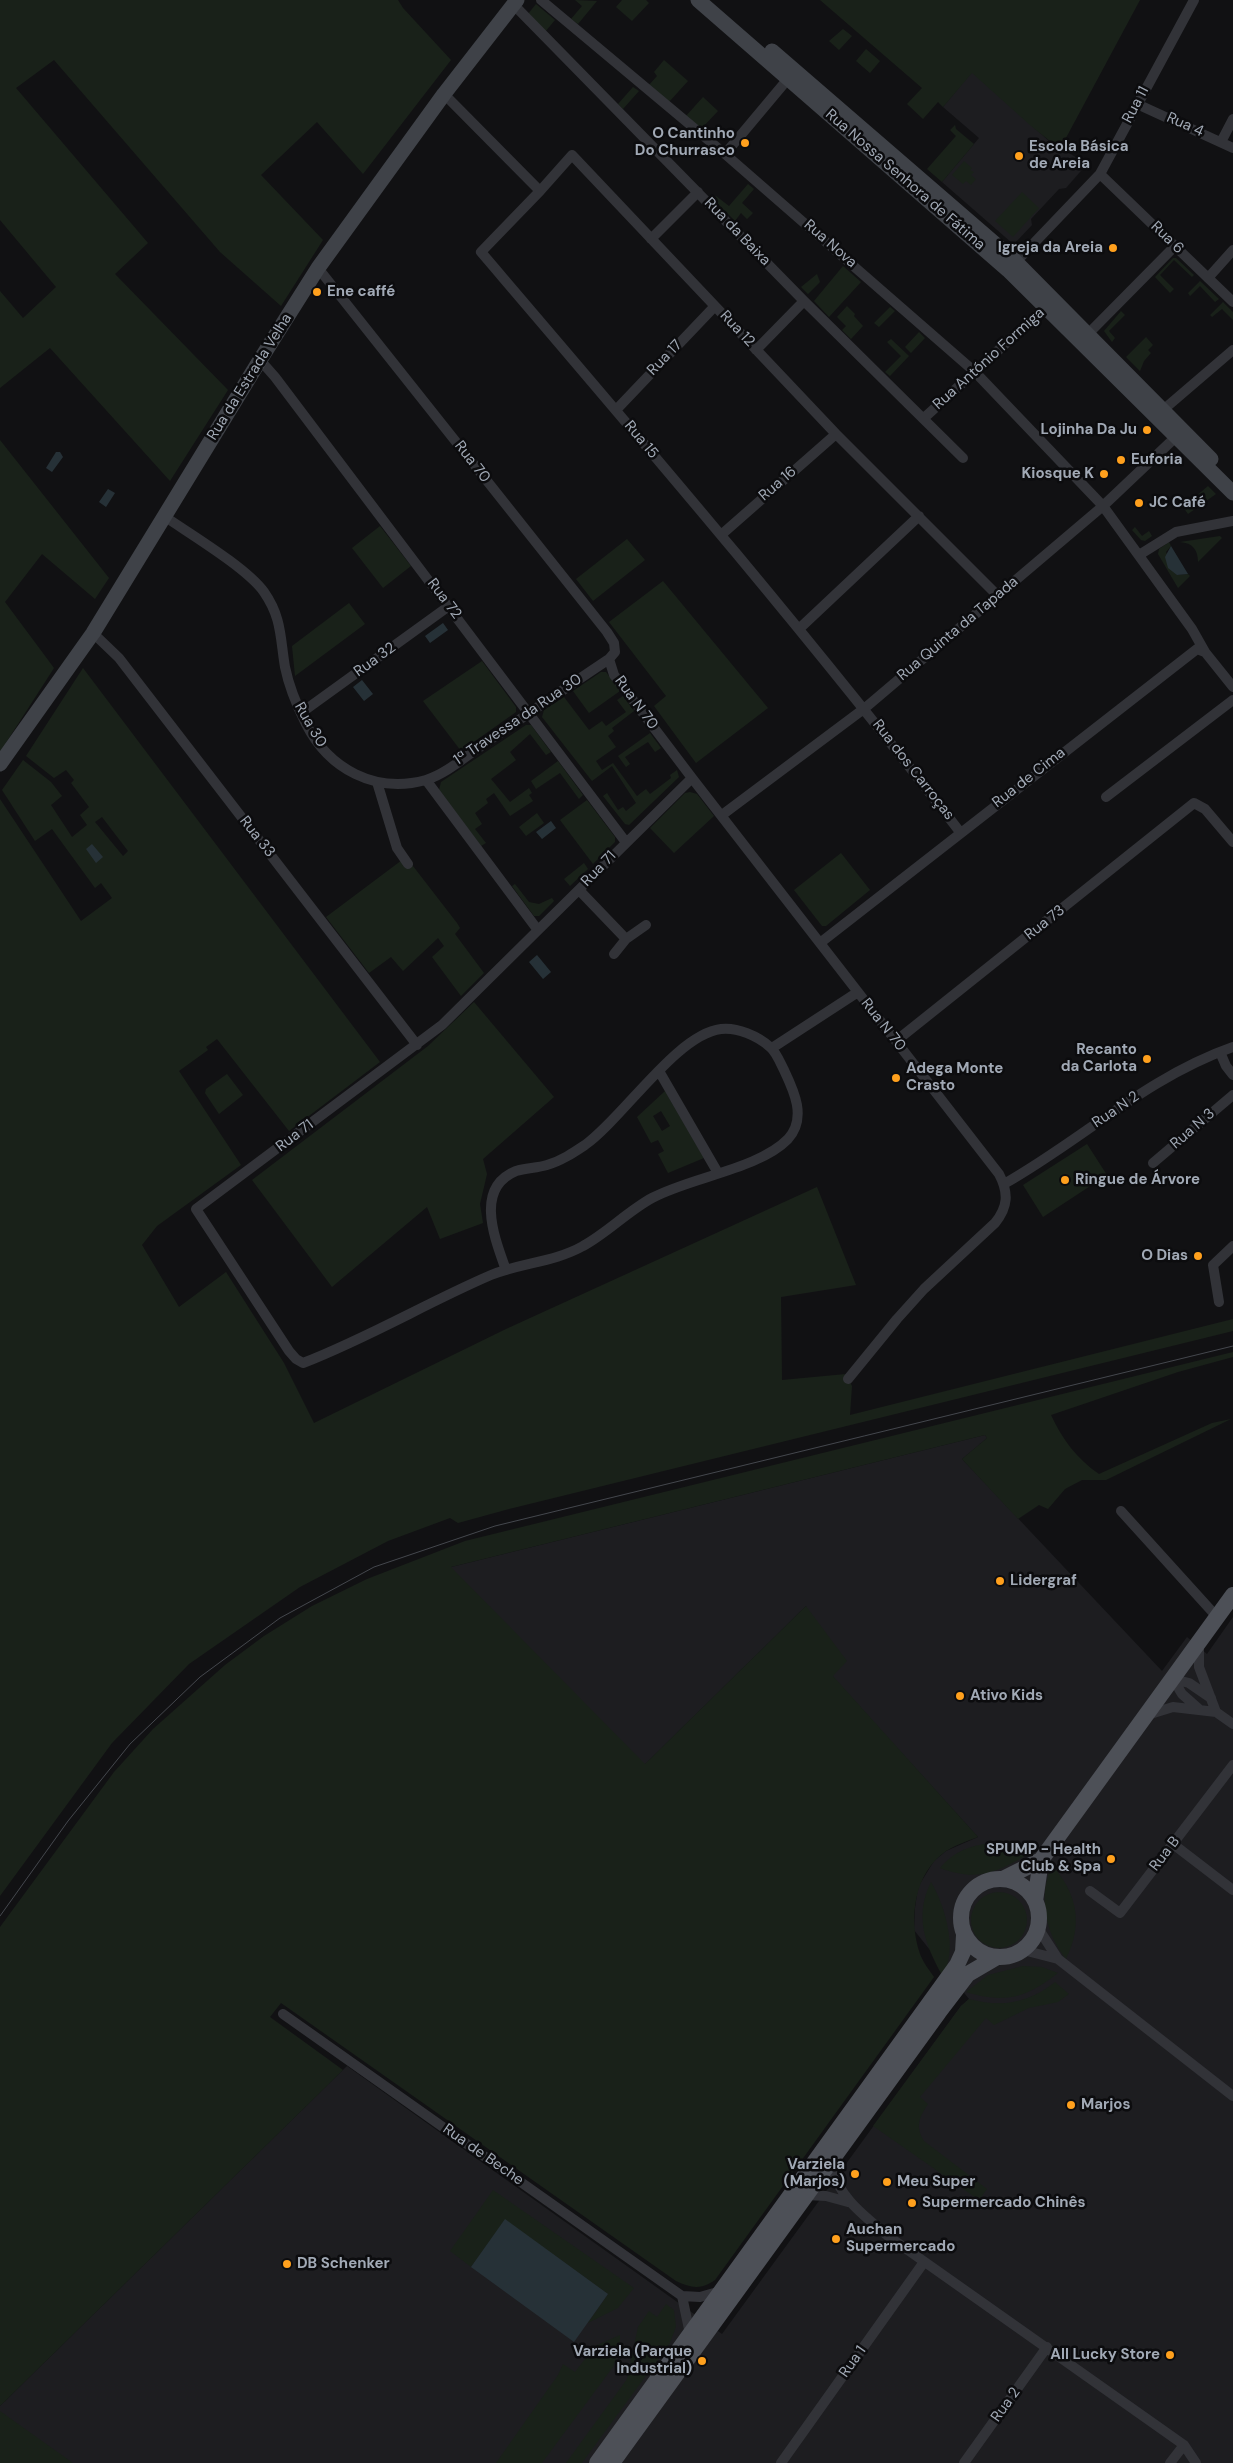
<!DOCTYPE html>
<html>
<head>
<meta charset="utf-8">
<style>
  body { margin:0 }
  canvas { display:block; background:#111113 }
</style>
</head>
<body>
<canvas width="1233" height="2463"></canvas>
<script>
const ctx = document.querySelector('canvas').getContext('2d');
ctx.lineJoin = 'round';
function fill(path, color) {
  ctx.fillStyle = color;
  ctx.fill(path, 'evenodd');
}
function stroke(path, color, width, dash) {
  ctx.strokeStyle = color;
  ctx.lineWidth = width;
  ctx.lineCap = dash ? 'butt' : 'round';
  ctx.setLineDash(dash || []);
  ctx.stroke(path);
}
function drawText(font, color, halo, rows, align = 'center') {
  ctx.font = font + ' "DM Sans",sans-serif';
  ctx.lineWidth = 5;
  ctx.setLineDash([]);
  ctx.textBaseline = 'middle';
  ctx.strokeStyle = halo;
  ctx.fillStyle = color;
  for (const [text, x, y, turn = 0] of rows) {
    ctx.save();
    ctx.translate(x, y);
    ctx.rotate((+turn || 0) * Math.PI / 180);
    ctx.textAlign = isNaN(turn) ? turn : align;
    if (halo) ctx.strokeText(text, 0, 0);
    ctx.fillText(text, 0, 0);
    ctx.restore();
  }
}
const built = new Path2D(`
  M972 72 1049 141 1087 164 1066 188 1059 189 1031 219 1032 225 1015 243H1012L942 182 979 138 943 107Z
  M985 1435 987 1438 962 1459 1162 1671 1187 1637 1207 1654 1233 1617V2463H0V2406L347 2066 722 2334 961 2006 969 1999 914 1930 915 1908 918 1887 934 1861 946 1851 978 1837 832 1676 806 1606 633 1776 431 1572Z`);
const green = new Path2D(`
  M0 0H398L403 8 451 60 363 174 317 122 261 175 323 240 281 306 220 252 54 60 16 88 148 243 115 274 228 390 170 481 50 348 0 388V291L23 318 56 287 0 220Z
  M575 0 597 1 578 24 571 19 582 6Z
  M622 0H646L649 3 632 21 616 7Z
  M820 0H1140L1060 149 1031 126 972 73 943 107 938 102 923 119 907 104 922 88Z
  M536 4 555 20 545 32 528 14Z
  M843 29 852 36 839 50 829 41Z
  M866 49 880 61 870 73 856 61Z
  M664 60 688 81 669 102 649 85 657 76 654 72Z
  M633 87 639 91 623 109 618 104Z
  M703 97 718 111 701 129 686 116Z
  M955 125 956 129 974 144 942 182 927 169 956 136 950 130Z
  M964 161 972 168 970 170 974 172 971 175 976 179 971 185 966 181 963 184 952 175Z
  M748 184 754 189 742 203 753 213 747 219 741 213 735 221 713 199 716 196 729 206Z
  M1022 192 1039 208 1013 237 995 221Z
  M1173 258H1176L1194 275 1192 277 1174 260 1160 275 1174 289 1170 293 1155 277Z
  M843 266 861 282 829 317 814 301Z
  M817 274 820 282 808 294 801 287Z
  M1200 281 1219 299 1215 302 1200 286 1190 296 1188 293Z
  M1223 302 1233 312V320L1222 309 1212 317 1210 315Z
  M847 306 855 314 854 316 863 326 851 339 842 330 846 326 837 317Z
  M890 307 895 311 879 327 874 323Z
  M1121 311 1125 315 1109 331 1115 338 1112 342 1104 331Z
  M919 332 925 338 911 353 905 347Z
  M1146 337 1153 345 1148 350 1151 353 1144 361 1140 371 1126 357Z
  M891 339 909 356 890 376 885 372 901 356 887 342Z
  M0 440 109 578 95 599 42 554 5 602 54 668 0 752Z
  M1208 486 1216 494 1188 514 1183 507Z
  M380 526 411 566 383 588 352 548Z
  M1135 527 1142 536 1149 531 1152 536 1145 541 1141 540 1132 530Z
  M1220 536 1222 538 1198 562C1198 550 1193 543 1180 542Z
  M627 539 645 560 593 601 576 579Z
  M1169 542 1171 546 1166 552 1177 575 1188 574 1190 576 1178 588 1158 554 1159 549Z
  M663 581 768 708 696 763 654 706 666 696 609 622Z
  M349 603 365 624 295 676 292 646Z
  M482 661 516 707V712L461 751 423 701Z
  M83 668 380 1062 289 1131 217 1039 206 1047 208 1050 179 1071 241 1165 157 1226 142 1245 179 1307 226 1272 284 1363 314 1423 506 1329 817 1187 856 1285 781 1297 782 1380 846 1374 852 1386 850 1415 1233 1319V1331L509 1509 458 1523 450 1518 388 1541 300 1587 189 1664 112 1743 0 1896V799L81 921 112 898 101 883 95 888 52 829 35 841 2 790 23 760 51 782 62 796 51 805 72 837 87 825 80 815 89 807 71 783 74 780 66 770 54 778 26 756ZM102 817 128 851 123 856 95 822Z
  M601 672H606L620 691 589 713 573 691Z
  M623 696 634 711 612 728 614 731 608 736 616 747 596 761 602 770 613 763 637 796 646 789 650 794 671 778 670 775 677 770 679 777 629 825 625 824 603 796 607 793 618 810 623 807 626 811 636 803 612 766 592 781 542 717 544 710 564 697 589 730 602 721 606 726 626 712 617 700Z
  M526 725H531L551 752 546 755 530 734 510 752 516 760 491 779 510 802 529 788 532 793 529 795 533 801 510 816 494 793 486 799 488 803 475 813 482 824 475 829 486 843 481 846 439 790 441 782Z
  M650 733 661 748 655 752 648 742 625 757 630 764 626 767 618 756Z
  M558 761 583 795 579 799 560 773 536 789 531 781Z
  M690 792 697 794 714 816 674 853 650 828 685 793Z
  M587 800 615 837V842L593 864 560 820Z
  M537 813 544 823 526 836 519 827Z
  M841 853 870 890 826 926H822L794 890Z
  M406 857 457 923 460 928 455 934 484 973 461 996 432 957 444 946 438 938 403 971 391 957 369 973 326 917Z
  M584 863 588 869 570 886 564 879Z
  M515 884 529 902 539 904 552 898 554 901 539 916H534L512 886Z
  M474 1002 554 1097 483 1159 487 1174 480 1204 483 1223 440 1239 427 1207 332 1287 252 1180 428 1046Z
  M227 1074 243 1095 219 1114 205 1093 206 1089Z
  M665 1091 704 1158 668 1173 658 1154 664 1151 658 1140 651 1143 637 1117ZM661 1111 670 1126 662 1131 653 1116Z
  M1087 1144 1107 1175 1043 1217 1023 1185Z
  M1233 1352V1357L1178 1372 1051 1415C1062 1439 1077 1459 1099 1474L1212 1423 1231 1419 1106 1480H1082L1065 1489 1048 1509 1039 1505 1018 1519 962 1459 987 1438 985 1435 451 1567 645 1764 806 1606 847 1661 833 1676 978 1837C967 1841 956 1845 946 1851 914 1873 908 1919 920 1954 923 1962 929 1970 934 1977L715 2280C701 2290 691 2288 676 2281L281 2003 270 2017 343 2070 0 2406V1927L114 1772 153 1729 225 1665 264 1636 312 1606 367 1579 465 1541Z
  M1002 1842 1022 1845 1034 1851C999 1871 980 1883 940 1868 957 1848 976 1844 1002 1842Z
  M1052 1865C1078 1895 1083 1924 1066 1959 1045 1933 1038 1896 1052 1865Z
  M931 1882C945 1905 959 1953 942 1975 925 1944 914 1916 931 1882Z
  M971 1920a28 28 0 1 1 56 0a28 28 0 1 1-56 0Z
  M1023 1966 1042 1967 1058 1973C1026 1998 1006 2004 966 1992L988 1975Z
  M1055 1982 1069 1994 1058 2002 1029 2008 994 2025 986 2018 920 2097 928 2104C919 2118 915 2126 924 2141L987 2189 979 2200 873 2126 961 2006 969 1999C1002 2008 1029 2003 1055 1982Z
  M493 2190 634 2288 618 2308 588 2323 608 2294 505 2220 471 2267 450 2251Z
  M666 2304 674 2310 676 2327 670 2343 582 2463H566L627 2379 638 2327 649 2311 657 2317Z
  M620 2335V2348L613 2367 542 2463H496L558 2375 563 2364 575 2372 595 2346Z
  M0 2411 73 2463H0Z`);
const water = new Path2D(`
  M56 452H60L63 457 52 472 46 468Z
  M108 489 115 493 106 507 99 502Z
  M1171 546 1188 574 1177 575 1168 568 1165 557Z
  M443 623 448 630 430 643 425 636Z
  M362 680 373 694 364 701 353 687Z
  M551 821 556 828 542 839 536 832Z
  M92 844 103 857 96 863 86 849Z
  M537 955 551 972 543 979 529 962Z
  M505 2219 608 2294 574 2342 471 2267Z`);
const street = new Path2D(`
  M541 0 725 154 975 372 1103 506 1192 629 1205 652
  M513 4 804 301 963 458
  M444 94 540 191
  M1137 104 1233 148
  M1221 142 1233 119
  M725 154 792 74
  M1100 174 1233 302
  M651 239 698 192
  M1013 265 1100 174 1194 0
  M1208 278 1233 250
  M1088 334 1175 246
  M756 350 804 301
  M260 360 275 377 625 841
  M616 410 715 306
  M1163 410 1233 350
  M924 418 1049 304
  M164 516C190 534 247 568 264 592 282 618 280 637 285 667 289 687 297 706 306 724 329 769 375 794 426 780 446 774 466 756 484 744 525 716 567 687 609 659L615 652 614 643 607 632 318 268
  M721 535 836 434
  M1139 555 1176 532 1233 521
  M800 628 919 516
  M93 633 119 658 417 1045
  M609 659 614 675 692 778 999 1174C1009 1193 1008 1207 995 1223L924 1289 897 1319 848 1379
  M301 713 449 606
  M426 780 537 929
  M377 782 397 848 408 864
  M1106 797 1233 700
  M722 815 865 708 1103 506 1180 433
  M960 832C807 633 644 443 481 252L540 191 572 155 836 434 998 596
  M579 890 626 939 646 925
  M820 943 1197 649 1205 652 1233 687
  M614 954 626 939
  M896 1041 1194 803 1205 809 1233 842
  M772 1048 858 992
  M1220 1052 1226 1066 1233 1075
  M659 1071 718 1173
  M1153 1163 1233 1095
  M1004 1184C1082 1140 1147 1077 1233 1047
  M506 1270C495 1239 474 1188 516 1171 526 1168 537 1168 547 1165 561 1161 573 1153 585 1145 623 1118 677 1034 721 1029 737 1027 758 1036 770 1047 776 1052 780 1062 784 1070 794 1091 807 1118 788 1139 759 1169 691 1177 652 1198 628 1211 607 1233 583 1246 555 1262 520 1263 491 1275 428 1302 368 1338 303 1363L296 1359 289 1351 196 1209 442 1025 692 778
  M1219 1302 1213 1265 1233 1246
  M1121 1511 1217 1617
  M1199 1644V1667L1216 1712
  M1173 1679 1189 1683 1211 1698
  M1173 1679 1182 1694 1200 1710
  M1147 1715 1173 1707 1216 1712 1233 1724
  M1173 1844 1233 1890
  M1090 1891 1120 1913 1233 1765
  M1038 1928 1058 1959 1233 2096
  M1023 1950 1058 1959
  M283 2014 682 2296 700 2297 721 2291
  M829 2165C843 2201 860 2212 888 2236L1184 2445 1196 2463
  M806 2195 826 2196 848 2202
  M682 2296 690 2334
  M781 2463 924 2262
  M964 2463 1047 2347
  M1170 2463 1184 2445`);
const secondary = new Path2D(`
  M698 0 1008 270 1233 493
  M772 51 1016 262 1211 459
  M0 764 93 633 260 360 318 268 444 94 517 0`);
const primary = new Path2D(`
  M961 1918a39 39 0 1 1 78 0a39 39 0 1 1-78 0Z
  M1003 1879 1041 1860 1233 1595
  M1035 1901 1041 1860
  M597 2463 957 1965 963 1952 964 1935
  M612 2463 939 2012 968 1974 997 1957`);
const tram = new Path2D(`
  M0 1916 68 1821 130 1744 200 1677 280 1618 374 1567 495 1526 1233 1346`);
const markers = [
  [745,143,5,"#ffa01d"],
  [1019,156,5,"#ffa01d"],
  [1113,248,5,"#ffa01d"],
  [317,292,5,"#ffa01d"],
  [1147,430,5,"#ffa01d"],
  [1121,460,5,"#ffa01d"],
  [1104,474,5,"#ffa01d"],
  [1139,503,5,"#ffa01d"],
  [1147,1059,5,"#ffa01d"],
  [896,1078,5,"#ffa01d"],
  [1065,1180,5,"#ffa01d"],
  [1198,1256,5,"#ffa01d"],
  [1000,1581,5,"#ffa01d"],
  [960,1696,5,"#ffa01d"],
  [1111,1859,5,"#ffa01d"],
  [1071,2105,5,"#ffa01d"],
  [855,2174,5,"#ffa01d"],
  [887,2182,5,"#ffa01d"],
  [912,2203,5,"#ffa01d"],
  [836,2239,5,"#ffa01d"],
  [287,2264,5,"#ffa01d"],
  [1170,2355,5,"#ffa01d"],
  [702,2361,5,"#ffa01d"]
];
const streetNames = [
  ["Rua 11",1136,105,-62],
  ["Rua 4",1185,125,24],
  ["Rua Nossa Senhora de Fátima",905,180,41],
  ["Rua da Baixa",737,232,46],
  ["Rua 6",1167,238,44],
  ["Rua Nova",830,244,41],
  ["Rua 12",737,329,47],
  ["Rua 17",665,358,-46],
  ["Rua António Formiga",989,359,-42],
  ["Rua da Estrada Velha",250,377,-58],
  ["Rua 15",641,440,50],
  ["Rua 70",472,462,52],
  ["Rua 16",778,484,-41],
  ["Rua 72",444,599,53],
  ["Rua Quinta da Tapada",958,629,-40],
  ["Rua 32",375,660,-36],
  ["Rua N 70",636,703,54],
  ["1ª Travessa da Rua 30",518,720,-34],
  ["Rua 30",310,725,60],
  ["Rua dos Carroças",913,770,52],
  ["Rua de Cima",1029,778,-38],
  ["Rua 33",257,837,52],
  ["Rua 71",599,869,-46],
  ["Rua 73",1045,923,-38],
  ["Rua N 70",883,1025,52],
  ["Rua N 2",1116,1110,-34],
  ["Rua N 3",1193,1129,-41],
  ["Rua 71",295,1136,-37],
  ["Rua B",1165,1854,-52],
  ["Rua de Beche",483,2155,35],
  ["Rua 1",853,2362,-55],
  ["Rua 2",1006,2405,-54]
];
const poiNames = [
  ["O Cantinho",735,134,"right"],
  ["Do Churrasco",735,151,"right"],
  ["Escola Básica",1029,147],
  ["de Areia",1029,164],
  ["Igreja da Areia",1103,248,"right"],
  ["Ene caffé",327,292],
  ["Lojinha Da Ju",1137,430,"right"],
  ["Euforia",1131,460],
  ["Kiosque K",1094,474,"right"],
  ["JC Café",1149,503],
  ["Recanto",1137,1050,"right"],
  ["da Carlota",1137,1067,"right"],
  ["Adega Monte",906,1069],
  ["Crasto",906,1086],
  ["Ringue de Árvore",1075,1180],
  ["O Dias",1188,1256,"right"],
  ["Lidergraf",1010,1581],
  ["Ativo Kids",970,1696],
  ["SPUMP - Health",1101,1850,"right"],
  ["Club & Spa",1101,1867,"right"],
  ["Marjos",1081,2105],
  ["Varziela",845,2165,"right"],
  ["(Marjos)",845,2182,"right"],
  ["Meu Super",897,2182],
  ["Supermercado Chinês",922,2203],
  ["Auchan",846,2230],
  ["Supermercado",846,2247],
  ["DB Schenker",297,2264],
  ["Varziela (Parque",692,2352,"right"],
  ["Industrial)",692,2369,"right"],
  ["All Lucky Store",1160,2355,"right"]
];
fill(built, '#1d1d20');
fill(green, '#192119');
fill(water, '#263137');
stroke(street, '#323338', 10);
stroke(secondary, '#3f4248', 15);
stroke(primary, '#4d5057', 16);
stroke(tram, '#44474d', 1);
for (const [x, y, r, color] of markers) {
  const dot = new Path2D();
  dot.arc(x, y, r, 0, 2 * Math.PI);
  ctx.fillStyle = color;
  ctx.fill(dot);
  stroke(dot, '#0c0c0e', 2);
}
drawText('15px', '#a1a9b5', '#0c0c0e', streetNames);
drawText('bold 15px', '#a1a9b5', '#0c0c0e', poiNames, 'left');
</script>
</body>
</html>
